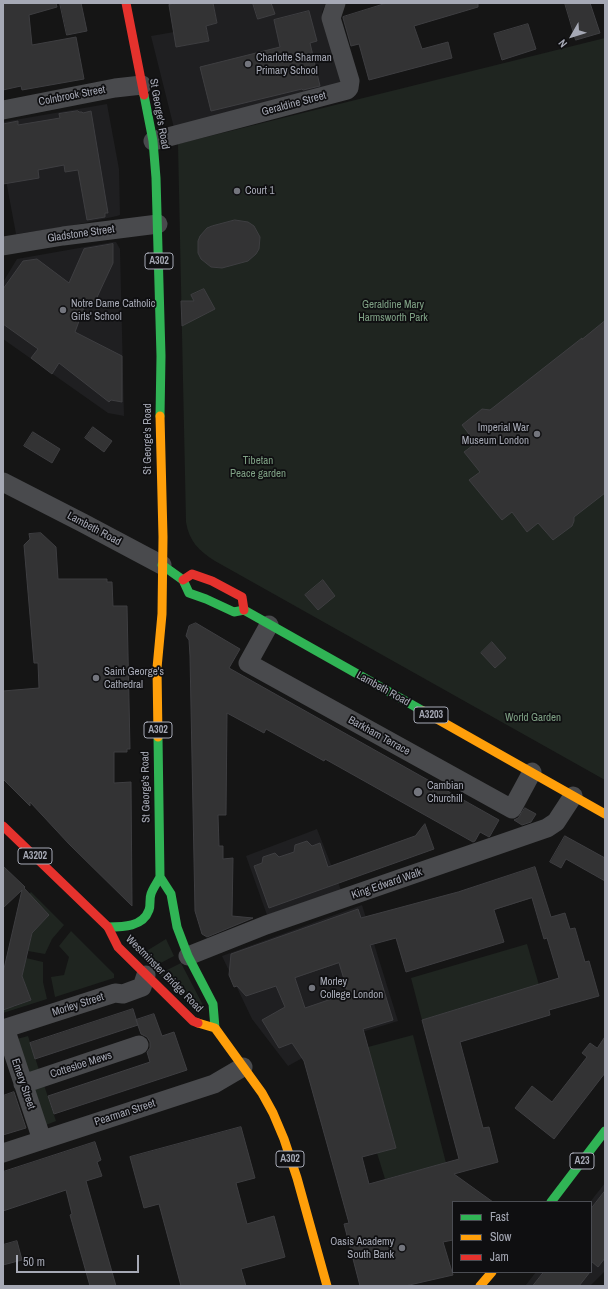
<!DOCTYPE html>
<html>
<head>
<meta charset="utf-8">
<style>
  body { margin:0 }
  #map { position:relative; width:608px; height:1289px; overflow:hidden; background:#151515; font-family:"Archivo Narrow",sans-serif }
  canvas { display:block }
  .frame { position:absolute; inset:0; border:4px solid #a6a9b5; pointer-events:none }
  .legend { position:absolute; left:452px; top:1201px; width:140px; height:72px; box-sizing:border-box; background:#0f0f11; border:1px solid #4b4d53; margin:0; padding:5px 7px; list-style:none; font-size:12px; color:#a6a9b5 }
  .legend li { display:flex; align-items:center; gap:8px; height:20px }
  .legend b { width:20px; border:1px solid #4b4d53 }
  .north { position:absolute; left:552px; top:16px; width:40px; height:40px; -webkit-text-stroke:3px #0f0f11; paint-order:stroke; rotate:231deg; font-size:11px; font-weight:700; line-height:16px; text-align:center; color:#a6a9b5 }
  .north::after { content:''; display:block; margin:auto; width:14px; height:18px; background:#a6a9b5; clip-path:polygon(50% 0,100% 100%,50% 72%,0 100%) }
  .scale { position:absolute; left:16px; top:1255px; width:123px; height:18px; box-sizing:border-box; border:2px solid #a6a9b5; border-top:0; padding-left:5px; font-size:12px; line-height:14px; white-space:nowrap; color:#a6a9b5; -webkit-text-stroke:3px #0f0f11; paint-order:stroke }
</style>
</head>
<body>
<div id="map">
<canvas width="608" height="1289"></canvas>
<div class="frame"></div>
<ul class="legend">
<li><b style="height:5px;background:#30b455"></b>Fast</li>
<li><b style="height:5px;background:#ff9f0a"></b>Slow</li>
<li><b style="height:5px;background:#e5322d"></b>Jam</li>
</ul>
<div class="north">N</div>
<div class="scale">50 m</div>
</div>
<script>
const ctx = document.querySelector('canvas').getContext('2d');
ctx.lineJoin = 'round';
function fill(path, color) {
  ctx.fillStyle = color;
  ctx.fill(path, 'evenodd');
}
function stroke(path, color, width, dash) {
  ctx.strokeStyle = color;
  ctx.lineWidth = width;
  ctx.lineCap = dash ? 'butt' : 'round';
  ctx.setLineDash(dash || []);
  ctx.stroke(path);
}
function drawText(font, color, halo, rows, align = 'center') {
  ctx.font = font + ' "Archivo Narrow",sans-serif';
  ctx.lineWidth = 3.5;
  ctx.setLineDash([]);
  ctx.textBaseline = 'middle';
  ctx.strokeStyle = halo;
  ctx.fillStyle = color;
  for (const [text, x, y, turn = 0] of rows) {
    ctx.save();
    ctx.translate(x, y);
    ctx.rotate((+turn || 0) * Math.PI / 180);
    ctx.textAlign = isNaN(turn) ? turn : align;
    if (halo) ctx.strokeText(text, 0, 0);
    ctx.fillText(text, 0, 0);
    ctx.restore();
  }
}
const built = new Path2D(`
  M213 3H326L322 12 343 81 337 89 174 128 151 36 174 32 177 47 209 41 206 26 217 23Z
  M107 104 119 169 120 215 117 216 65 227 16 234 5 175H3V122Z
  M113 242H116L120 249 124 416 108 413 3 339V282L17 259Z
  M317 829 341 890 267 915 246 856Z
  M362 905 398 1021 333 1041 288 1066 252 1019 222 956Z
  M605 1183V1271L590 1286H525L536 1272H591L590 1202Z`);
const green = new Path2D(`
  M605 38V780L215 561C199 551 189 541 186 522L178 144Z
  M31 892 64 925 52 939 45 954 28 951 32 933 49 915 37 902 19 904Z
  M71 931 114 974V978L55 997 51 977 64 975 69 957 59 946Z
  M166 939 174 956 153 967 140 955Z
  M527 944 539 985 422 1020 411 978Z
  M26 958 43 962V982L47 999 3 1013 9 994 13 1007 31 1000 22 976Z
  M181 963 205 1009 200 1013 159 974Z
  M413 1035 446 1163 385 1179 377 1153 396 1148 368 1047Z
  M28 1036 39 1070 28 1074 17 1039Z
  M44 1085 56 1121 46 1125 33 1089Z`);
const building = new Path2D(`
  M3 3H56L57 7 29 15 32 45 76 37 84 79 22 90 21 86 3 90Z
  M60 3H81L87 31 67 35Z
  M179 3H213L217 23 206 26 209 41 176 47 169 5Z
  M253 3H271L275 14 258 19Z
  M387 3H478V7L414 26 422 49 448 42 452 58 369 80 359 44 351 46 343 18V17Z
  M565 3H590L600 33 576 40Z
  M309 11 317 41 310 43 320 86 303 90 302 89 211 111 200 67 280 47 274 20Z
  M528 24 536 49 502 60 494 34Z
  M78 111 79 112H82L83 113 91 111 108 213H105V217L87 220 78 170 65 172 64 165 38 170 39 178 3 184V124L18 121V125L60 118 59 114Z
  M235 220 248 222 254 226 260 237 259 249 256 254 248 261 222 268 211 267 201 259 198 253V241L200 236 207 228 212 226Z
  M113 244V263L92 308 85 305 75 332 122 356V402L111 400 109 402 59 363 52 374 31 358 38 349 3 324V289L23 261 37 259 69 283 84 249Z
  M204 289 215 309 182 326 181 301H194L191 295Z
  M605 321V493L574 517V521L572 526 553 540 538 523 527 532 512 512 502 520 469 480 480 472 464 452 476 443 462 425 482 409 490 410 582 338V339Z
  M93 427 112 441 104 452 85 438Z
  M33 432 60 449 52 463 24 446Z
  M41 533 56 547 58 579H107V582H112L113 606H127L130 749H127V752H114V783L131 782 132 906 69 844 30 802V806L3 779V691L39 688 38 663H34L24 545 30 539 29 534Z
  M323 580 335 596 318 610 305 595Z
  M196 623 240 649 229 668 499 820 490 836 489 837 480 832 475 841 473 842 325 759 324 761 266 729 264 733 227 713 226 815H218L219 846H223V859L233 858 232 916 253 918 207 937 202 934 195 911 190 656 189 640 186 636 189 626Z
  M492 642 506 658 495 668 481 653Z
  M525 808 536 814 531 822 522 825 514 820 518 818Z
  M425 824 434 849 269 908 254 866 262 863 263 857 275 853 279 857 294 852 295 845 307 841 312 846 320 843 328 867 415 836Z
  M565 836 605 858V881L566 859 561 868 550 862Z
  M3 866 25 887 24 888 49 915 32 933 22 976 31 1000 3 1010V973L22 890 3 908Z
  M535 867 551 917 565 913 570 929 575 928 585 962 589 961 599 996 549 1010 550 1015 460 1042 483 1128 489 1127 498 1162 454 1174 493 1202H453V1240L443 1242 453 1275 405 1286H360L344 1224 349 1223 304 1061 292 1043 279 1048 262 1020 285 1007 276 986 246 996 237 986 234 987 229 975 231 954 358 909 361 918 458 892ZM532 898 544 939 547 938 559 978 422 1020 459 1159 369 1184 362 1157 396 1148 363 1029 393 1020 370 945 396 938 406 972 504 942 494 910ZM339 963 347 989H345L346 994 305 1008 295 978Z
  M133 1009 138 1025 35 1059 30 1043Z
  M154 1014 162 1036 174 1032 187 1070 54 1114 48 1096 150 1062 147 1052 150 1048V1042L147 1037 141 1034 136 1020Z
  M605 1037V1073L554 1139 515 1108 532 1086 552 1102 587 1057 582 1053 590 1043 597 1048Z
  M14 1092 26 1128 3 1135V1096Z
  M241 1127 255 1178 236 1183 247 1224 274 1216 285 1257 241 1269 246 1286H181L159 1204 144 1208 130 1157Z
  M95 1142 101 1160 97 1162 102 1176 86 1181 116 1286H90L70 1215 72 1214 66 1190 3 1211V1172Z
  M605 1191V1258L598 1267 591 1261V1209Z
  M17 1241 22 1260 3 1265V1245Z
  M544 1272H590L579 1286H533Z`);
const street = new Path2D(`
  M3 110 115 88 142 85
  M153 141 347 90 349 88 350 81 331 18 336 3
  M3 246 63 236 158 224
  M3 482 83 523 162 565
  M269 625 248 663 512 809 532 772
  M188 956 266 925 547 828 556 822 573 796
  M5 1028 42 1140
  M3 1029 115 993 123 994 142 987 146 975
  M23 1084 139 1045
  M3 1153 214 1084 243 1067`);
const fast = new Path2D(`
  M144 95 153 141 156 178 161 356 160 416
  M162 565 183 580 189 593 206 599 234 612 244 610 423 711
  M160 877 171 894 177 927 188 956 213 1004 215 1028
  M108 927C123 927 143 927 149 910 151 905 149 899 151 894 153 888 157 883 160 877L158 737
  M551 1202 605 1131`);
const slow = new Path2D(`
  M423 711 605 814
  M158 737 157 668 162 614 163 537 160 416
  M198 1023 215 1028 262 1093 273 1113 284 1139 297 1178 327 1286
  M480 1286 492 1272`);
const jam = new Path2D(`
  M126 3 144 95
  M183 580 192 574 212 581 242 597 244 610
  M3 826 108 927 118 947 193 1021 198 1023`);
const markers = [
  [248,64,4,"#73757d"],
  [237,191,4,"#73757d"],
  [63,310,4,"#73757d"],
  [537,434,4,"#73757d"],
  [96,678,4,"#73757d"],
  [418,792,5,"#73757d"],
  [312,988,4,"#73757d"],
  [402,1248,4,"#73757d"]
];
const shields = [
  [159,261,28],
  [431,715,34],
  [158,730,28],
  [35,856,34],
  [290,1159,28],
  [582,1161,24]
];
const shieldNames = [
  ["A302",159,261],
  ["A3203",431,715],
  ["A302",158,730],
  ["A3202",35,856],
  ["A302",290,1159],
  ["A23",582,1161]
];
const poiNames = [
  ["Charlotte Sharman",256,58],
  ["Primary School",256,71],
  ["Court 1",245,191],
  ["Notre Dame Catholic",71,304],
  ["Girls' School",71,317],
  ["Imperial War",529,428,"right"],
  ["Museum London",529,441,"right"],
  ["Saint George's",104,672],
  ["Cathedral",104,685],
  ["Cambian",427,786],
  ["Churchill",427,799],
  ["Morley",320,982],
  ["College London",320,995],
  ["Oasis Academy",394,1242,"right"],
  ["South Bank",394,1255,"right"]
];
const streetNames = [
  ["Colnbrook Street",72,96,-11],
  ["Geraldine Street",294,104,-15],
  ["St George's Road",159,114,80],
  ["Gladstone Street",81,234,-8],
  ["St George's Road",148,439,-90],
  ["Lambeth Road",94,529,28],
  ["Lambeth Road",383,689,29],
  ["Barkham Terrace",379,736,29],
  ["St George's Road",146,787,-91],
  ["King Edward Walk",387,884,-19],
  ["Westminster Bridge Road",164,974,45],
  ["Morley Street",78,1005,-18],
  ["Cottesloe Mews",81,1065,-18],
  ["Emery Street",23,1084,71],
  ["Pearman Street",125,1113,-18]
];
const parkNames = [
  ["Geraldine Mary",393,305],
  ["Harmsworth Park",393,318],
  ["Tibetan",258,461],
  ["Peace garden",258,474],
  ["World Garden",533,718]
];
fill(built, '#1f1f21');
fill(green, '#1f2520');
fill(building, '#333334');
stroke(building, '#3e3e41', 1);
stroke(street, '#494a4d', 19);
stroke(fast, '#30b455', 9);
stroke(slow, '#ff9f0a', 9);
stroke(jam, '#e5322d', 9);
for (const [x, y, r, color] of markers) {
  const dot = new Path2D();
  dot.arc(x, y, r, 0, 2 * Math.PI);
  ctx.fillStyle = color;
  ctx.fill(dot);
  stroke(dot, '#0f0f11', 1.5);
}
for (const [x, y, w] of shields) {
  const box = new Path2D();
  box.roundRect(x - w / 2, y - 8, w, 16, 3);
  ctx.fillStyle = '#0f0f11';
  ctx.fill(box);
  stroke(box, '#a6a9b5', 1);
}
drawText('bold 10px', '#a6a9b5', null, shieldNames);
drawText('11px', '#a6a9b5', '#0f0f11', poiNames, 'left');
drawText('11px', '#a6a9b5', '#0f0f11', streetNames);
drawText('11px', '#7ea084', '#0f0f11', parkNames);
</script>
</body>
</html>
